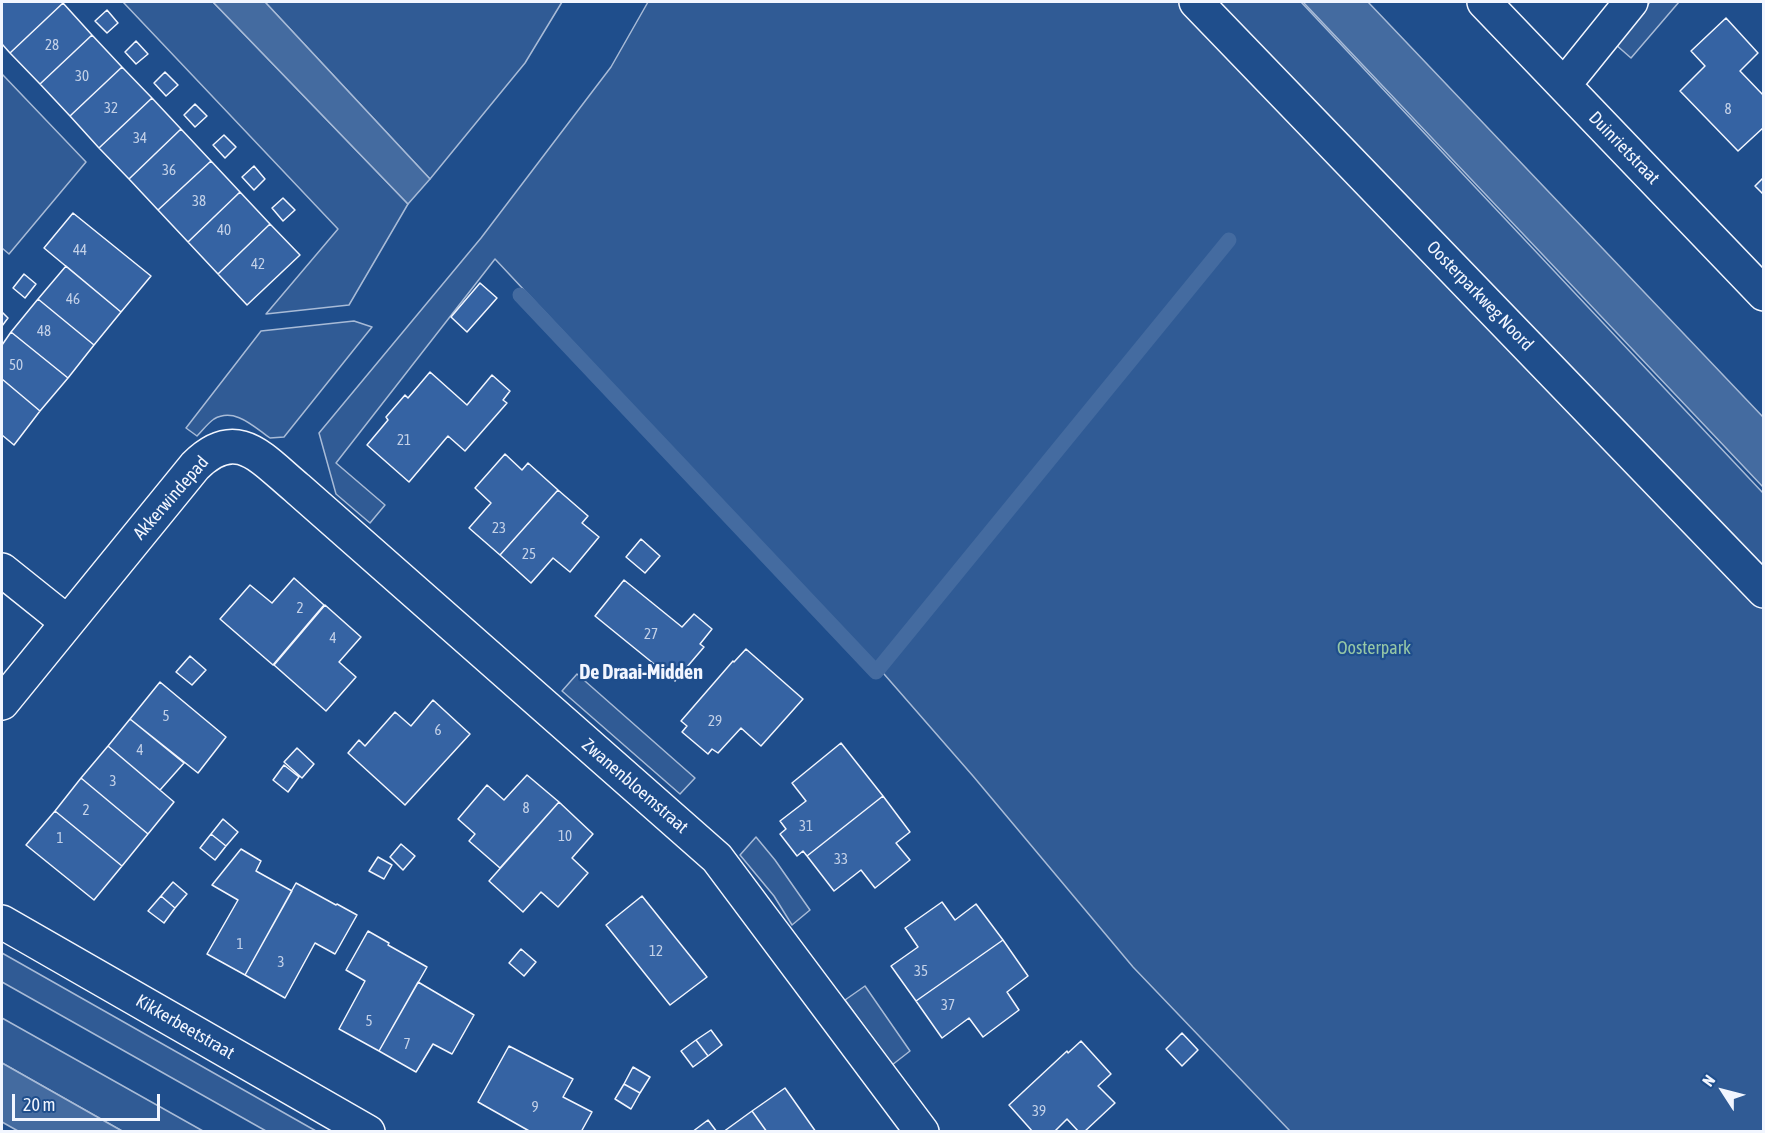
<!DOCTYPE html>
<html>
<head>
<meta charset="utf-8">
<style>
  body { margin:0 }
  #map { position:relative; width:1765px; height:1133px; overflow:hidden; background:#1f4e8c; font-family:"Asap Condensed",sans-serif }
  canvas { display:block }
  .frame { position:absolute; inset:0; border:3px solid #f2f6ff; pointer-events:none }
  .north { position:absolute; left:1693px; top:1061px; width:60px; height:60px; -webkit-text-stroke:4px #1f4e8c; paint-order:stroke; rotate:306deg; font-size:16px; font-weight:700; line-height:24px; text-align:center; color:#f2f6ff }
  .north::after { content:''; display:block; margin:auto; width:21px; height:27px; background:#f2f6ff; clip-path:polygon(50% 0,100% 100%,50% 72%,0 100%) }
  .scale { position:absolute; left:12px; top:1094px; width:148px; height:27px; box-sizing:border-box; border:3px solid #f2f6ff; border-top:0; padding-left:8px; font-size:18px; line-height:21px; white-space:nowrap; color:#f2f6ff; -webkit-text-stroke:4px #1f4e8c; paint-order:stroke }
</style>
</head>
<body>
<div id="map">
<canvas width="1765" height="1133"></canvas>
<div class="frame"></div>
<div class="north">N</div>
<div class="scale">20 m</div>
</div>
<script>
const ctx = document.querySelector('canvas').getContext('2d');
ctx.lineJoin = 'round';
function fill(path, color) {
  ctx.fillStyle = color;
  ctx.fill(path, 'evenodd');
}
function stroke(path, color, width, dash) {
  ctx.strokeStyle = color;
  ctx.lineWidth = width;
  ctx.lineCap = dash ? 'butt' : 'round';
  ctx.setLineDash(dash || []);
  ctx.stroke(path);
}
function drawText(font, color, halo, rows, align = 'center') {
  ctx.font = font + ' "Asap Condensed",sans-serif';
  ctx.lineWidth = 4.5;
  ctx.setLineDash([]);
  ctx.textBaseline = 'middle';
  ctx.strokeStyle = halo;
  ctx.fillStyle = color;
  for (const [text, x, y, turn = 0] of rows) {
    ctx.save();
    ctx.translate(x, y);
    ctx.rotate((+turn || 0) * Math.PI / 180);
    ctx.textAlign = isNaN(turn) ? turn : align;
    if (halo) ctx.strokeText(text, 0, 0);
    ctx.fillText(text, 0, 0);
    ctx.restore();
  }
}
const green = new Path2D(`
  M123 2H213L408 204 349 305 266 314 338 229Z
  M265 2H562L525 63 430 179Z
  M648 2H1301L1763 493V1131H1290L1133 967 973 776 884 674 495 259 336 463 385 505 370 523 336 494 319 433 481 238 611 67Z
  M1650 2H1679L1631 58 1615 44Z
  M2 74 86 162 9 254 2 248Z
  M354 321 372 327 284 437 270 438C254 427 235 407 214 419 208 423 202 431 197 436L186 428 261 331Z
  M577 674 695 778 680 794 562 691Z
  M756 837 775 860 810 910 792 925 774 896 740 855Z
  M2 953 316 1131H266L2 982Z
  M865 986 910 1051 892 1065 845 1000Z
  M2 1018 203 1131H122L2 1063Z`);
const water = new Path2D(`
  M213 2H265L430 179 408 204Z
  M1303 2H1368L1763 417V487Z
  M2 1063 122 1131H18L2 1122Z`);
const stream = new Path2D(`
  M520 295 876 672 1229 240`);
const building = new Path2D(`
  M2 2H61L63 3 10 53 2 44Z
  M63 3 92 35 40 84 10 53Z
  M107 10 118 23 107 33 95 21Z
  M1726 18 1758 53 1740 71 1764 96V127L1738 151 1680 91 1705 66 1691 51Z
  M92 35 122 67 70 116 40 84Z
  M136 41 148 54 136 64 125 52Z
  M122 67 152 98 99 148 70 116Z
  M165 72 178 85 166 96 154 83Z
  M152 98 181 129 129 179 99 148Z
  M195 104 207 116 195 127 184 115Z
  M181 129 211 161 158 210 129 179Z
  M224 135 236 147 225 158 213 145Z
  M211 161 240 192 188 242 158 210Z
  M254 166 265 179 254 190 242 177Z
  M1764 177V195L1755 186Z
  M240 192 270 224 218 274 188 242Z
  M283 198 295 210 283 221 272 208Z
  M73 213 151 276 121 312 44 248Z
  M270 224 300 255 247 305 218 274Z
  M66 266 121 312 94 345 38 299Z
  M24 274 36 284 25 298 13 288Z
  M480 283 497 298 467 332 451 317Z
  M38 299 94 345 68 378 11 332Z
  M2 312 8 318 2 326Z
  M11 332 68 378 40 411 2 379V345Z
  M430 372 467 405 492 375 510 391 503 400 507 403 465 451 448 436 409 482 367 445 388 420 386 417 405 395 408 398Z
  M2 379 40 411 14 445 2 435Z
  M505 454 522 470 528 463 558 490 500 555 469 528 491 503 475 488Z
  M558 490 588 516 582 523 599 537 570 572 553 558 531 583 500 555Z
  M641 539 660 556 645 573 626 557Z
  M294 578 324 605 273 665 220 619 250 585 272 603Z
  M624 580 682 627 694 614 712 629 700 644 704 647 675 681 595 616Z
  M325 605 361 637 339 662 356 677 326 711 274 665Z
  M746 649 803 699 761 746 741 728 718 753 712 749 708 754 682 732 687 726 681 721 733 661 734 662Z
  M190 656 206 670 192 685 176 672Z
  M160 682 226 737 198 773 130 719Z
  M433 700 470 734 405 805 348 753 359 740 365 746 395 712 411 726Z
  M130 719 184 763 160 790 108 746Z
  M841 743 883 796 807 856 803 851 797 856 780 834 786 829 780 821 806 801 792 783Z
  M108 746 174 802 148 834 81 778Z
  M297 748 314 764 302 778 284 762Z
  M284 765 299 777 288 792 273 780Z
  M527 775 559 802 500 868 469 841 475 834 458 819 487 785 504 800Z
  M81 778 148 834 122 866 55 811Z
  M883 796 910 832 896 843 910 860 875 888 861 870 834 891 807 856Z
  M559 802 593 834 572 858 588 873 558 907 541 892 523 912 489 881Z
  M55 811 122 866 94 900 26 845Z
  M223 819 238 832 226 846 211 834Z
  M211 834 226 846 215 860 200 848Z
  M401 844 415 856 403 870 390 857Z
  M241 849 261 861 256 871 292 891 245 975 207 954 238 900 212 885Z
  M378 857 392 865 384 879 369 871Z
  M173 882 187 894 175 908 161 896Z
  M296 883 336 905 337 904 357 915 335 954 315 943 285 998 245 975Z
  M161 896 175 908 164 923 148 911Z
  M642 896 707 977 670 1005 606 925Z
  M942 902 955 920 976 904 1003 940 916 1001 891 966 918 947 905 928Z
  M368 931 389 943 388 945 427 967 379 1051 339 1029 365 981 346 970Z
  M1003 940 1028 976 1007 992 1019 1010 983 1037 969 1018 942 1038 916 1001Z
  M521 949 536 962 524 976 509 963Z
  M418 982 474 1015 452 1054 433 1044 416 1072 379 1051Z
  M711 1030 722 1045 708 1056 696 1040Z
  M1182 1033 1198 1050 1182 1066 1166 1049Z
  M696 1040 708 1056 693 1067 681 1051Z
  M1081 1041 1111 1074 1098 1086 1115 1103 1084 1132H1079L1067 1119 1054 1132H1033L1009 1105 1067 1051 1068 1053Z
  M509 1046 573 1079 563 1097 592 1112 581 1132H531L478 1102Z
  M633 1067 650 1077 640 1093 624 1084Z
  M624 1084 640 1093 631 1109 615 1099Z
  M785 1088 816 1132H767L752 1111Z
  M752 1111 767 1132H723Z
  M708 1120 717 1132H692Z`);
const street = new Path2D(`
  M1196 2 1764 591
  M1484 2 1764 294
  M1564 85 1631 2
  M2 570 67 622
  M2 703 195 466C237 424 262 459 297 488L717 858 922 1132
  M2 922 368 1132`);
const numberNames = [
  ["28",52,45],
  ["30",82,76],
  ["32",111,108],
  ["8",1728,109],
  ["34",140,138],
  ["36",169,170],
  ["38",199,201],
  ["40",224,230],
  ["44",80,250],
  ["42",258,264],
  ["46",73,299],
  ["48",44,331],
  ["50",16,365],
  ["21",404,440],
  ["23",499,528],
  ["25",529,554],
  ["2",300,608],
  ["27",651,634],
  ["4",333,638],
  ["5",166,716],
  ["29",715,721],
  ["6",438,730],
  ["4",140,750],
  ["3",113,781],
  ["8",526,808],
  ["2",86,810],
  ["31",806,826],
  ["10",565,836],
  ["1",60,838],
  ["33",841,859],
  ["1",240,944],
  ["12",656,951],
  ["3",281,962],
  ["35",921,971],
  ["37",948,1005],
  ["5",369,1021],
  ["7",407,1044],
  ["9",535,1107],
  ["39",1039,1111]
];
const streetNames = [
  ["Duinrietstraat",1624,148,46],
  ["Oosterparkweg Noord",1480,296,46],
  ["Akkerwindepad",171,498,-49],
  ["Zwanenbloemstraat",635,786,41],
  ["Kikkerbeetstraat",185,1027,30]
];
const parkNames = [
  ["Oosterpark",1374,648]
];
const neighbourhoodNames = [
  ["De Draai-Midden",641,673]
];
fill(green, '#305b95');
stroke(green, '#a8bbd7', 1.5);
fill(water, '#446ba0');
stroke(water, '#a8bbd7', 1.5);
stroke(stream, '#446ba0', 15);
fill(building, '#3563a3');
stroke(building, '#f2f6ff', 1.5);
stroke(street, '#f2f6ff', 36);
stroke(street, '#1f4e8c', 33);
drawText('15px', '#c3d1e8', null, numberNames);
drawText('18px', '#f2f6ff', '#1f4e8c', streetNames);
drawText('18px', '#97c8a6', '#1f4e8c', parkNames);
drawText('bold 20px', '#f2f6ff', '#1f4e8c', neighbourhoodNames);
</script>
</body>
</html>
